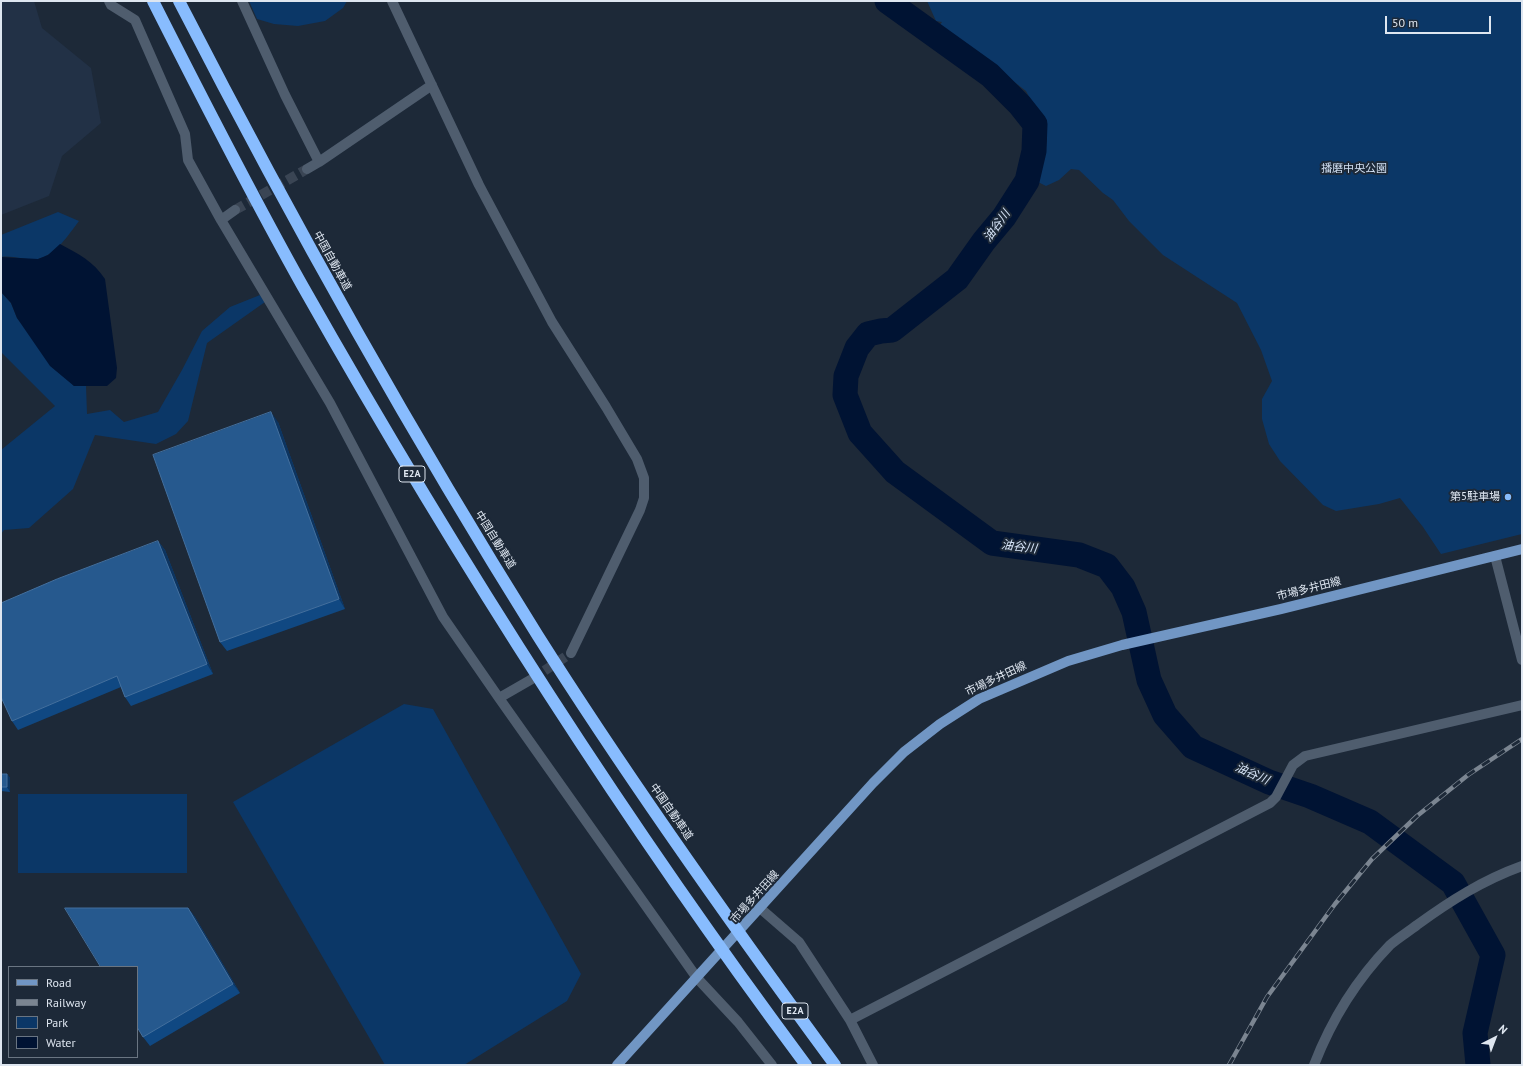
<!DOCTYPE html>
<html>
<head>
<meta charset="utf-8">
<style>
  body { margin:0 }
  #map { position:relative; width:1523px; height:1066px; overflow:hidden; background:#1d2938; font-family:"PT Sans",sans-serif }
  canvas { display:block }
  .frame { position:absolute; inset:0; border:2px solid #dee6f0; pointer-events:none }
  .legend { position:absolute; left:8px; top:966px; width:130px; height:92px; box-sizing:border-box; background:#1d2938; border:1px solid #6a7582; margin:0; padding:5px 7px; list-style:none; font-size:12px; color:#dee6f0 }
  .legend li { display:flex; align-items:center; gap:8px; height:20px }
  .legend b { width:20px; border:1px solid #6a7582 }
  .north { position:absolute; left:1475px; top:1018px; width:40px; height:40px; -webkit-text-stroke:3px #1d2938; paint-order:stroke; rotate:42deg; font-size:11px; font-weight:700; line-height:16px; text-align:center; color:#dee6f0 }
  .north::after { content:''; display:block; margin:auto; width:14px; height:18px; background:#dee6f0; clip-path:polygon(50% 0,100% 100%,50% 72%,0 100%) }
  .scale { position:absolute; left:1385px; top:16px; width:106px; height:18px; box-sizing:border-box; border:2px solid #dee6f0; border-top:0; padding-left:5px; font-size:12px; line-height:14px; white-space:nowrap; color:#dee6f0; -webkit-text-stroke:3px #1d2938; paint-order:stroke }
</style>
</head>
<body>
<div id="map">
<canvas width="1523" height="1066"></canvas>
<div class="frame"></div>
<ul class="legend">
<li><b style="height:5px;background:#7196c4"></b>Road</li>
<li><b style="height:5px;background:#7b8591"></b>Railway</li>
<li><b style="height:11px;background:#0b3767"></b>Park</li>
<li><b style="height:11px;background:#001333"></b>Water</li>
</ul>
<div class="north">N</div>
<div class="scale">50 m</div>
</div>
<script>
const ctx = document.querySelector('canvas').getContext('2d');
ctx.lineJoin = 'round';
function fill(path, color) {
  ctx.fillStyle = color;
  ctx.fill(path, 'evenodd');
}
function stroke(path, color, width, dash) {
  ctx.strokeStyle = color;
  ctx.lineWidth = width;
  ctx.lineCap = dash ? 'butt' : 'round';
  ctx.setLineDash(dash || []);
  ctx.stroke(path);
}
function drawText(font, color, halo, rows, align = 'center') {
  ctx.font = font + ' "PT Sans","Noto Sans JP",sans-serif';
  ctx.lineWidth = 4;
  ctx.setLineDash([]);
  ctx.textBaseline = 'middle';
  ctx.strokeStyle = halo;
  ctx.fillStyle = color;
  for (const [text, x, y, turn = 0] of rows) {
    ctx.save();
    ctx.translate(x, y);
    ctx.rotate((+turn || 0) * Math.PI / 180);
    ctx.textAlign = isNaN(turn) ? turn : align;
    if (halo) ctx.strokeText(text, 0, 0);
    ctx.fillText(text, 0, 0);
    ctx.restore();
  }
}
const built = new Path2D(`
  M1 1H34L42 28 91 68 101 123 62 156 49 196 1 215Z`);
const green = new Path2D(`
  M249 1H347L343 8 325 21 298 26 274 24 257 19Z
  M927 1H1522V534L1441 554 1423 527 1400 498 1379 504 1336 511 1323 505 1280 461 1269 444 1262 419V399L1272 381 1261 350 1237 303 1163 255 1129 221 1113 200 1103 193 1079 170 1071 169 1059 180 1046 186 1038 182 1045 154 1047 138 1044 124 1026 91 940 25 942 22 936 21Z
  M58 212 79 221C69 234 56 255 38 259 27 261 13 255 1 257V235Z
  M1 292 11 303 17 318 74 386H86L87 414 110 410 124 422 158 412 182 370 202 331 230 307 260 295 265 302 207 343 188 421 176 434 156 444 95 435 73 489 29 528 4 530 1 534V450L55 406 1 352Z
  M404 704 433 709 581 974 567 1001 464 1065H385L233 802Z
  M18 794H187V873H18Z`);
const water = new Path2D(`
  M60 244C79 254 93 261 105 279L117 368 116 378 107 386H74L50 366 17 318 11 303 1 292V257L38 259 48 255Z`);
const river = new Path2D(`
  M887 1 990 75 1020 105 1035 124 1034 151 1027 181 1004 217 984 241 957 279 892 330 881 331 868 334 857 348 846 376 845 395 860 433 895 472 992 543 1079 555 1107 566 1123 587 1134 612 1149 680 1165 715 1193 747 1269 782 1310 796 1370 822 1453 883 1493 955 1475 1033 1478 1065`);
const minorTunnel = new Path2D(`
  M235 210 307 169
  M532 679 571 653`);
const minor = new Path2D(`
  M109 1 111 5 135 20 185 134 188 160 221 220 330 403 443 617 499 698 697 978 738 1022 772 1065
  M242 1 285 95 319 162
  M392 1 479 185 552 322 606 407 637 459 644 478V498L640 510 571 653
  M307 169 319 162 432 85
  M221 220 235 210
  M1495 556 1522 660
  M499 698 532 679
  M761 909 799 942 850 1020 873 1065
  M850 1020 1270 803 1276 797 1293 765 1305 756 1522 705
  M1314 1065C1331 1021 1357 979 1390 945 1398 938 1408 932 1417 925 1450 901 1483 880 1522 866`);
const major = new Path2D(`
  M617 1065 873 783 904 752 940 724 979 699 1068 661 1122 645 1281 609 1522 549`);
const highway = new Path2D(`
  M153 1C201 96 250 192 302 285 454 554 621 817 806 1065
  M179 1C290 217 409 430 538 636 631 783 732 925 835 1065`);
const rail = new Path2D(`
  M1229 1065 1267 997 1335 904 1372 859 1417 816 1468 775 1522 739`);
const wall = new Path2D(`
  M278 422 345 609 227 651 220 642Z
  M158 541 165 550 213 674 131 706 125 697 121 687 18 730 12 721Z
  M1 774H7L10 778V792L1 791Z
  M188 908 195 917 240 993 150 1046 143 1037Z`);
const shadedWall = new Path2D(`
  M271 412 278 422 345 609 339 599Z
  M158 541 165 550 213 674 207 664Z
  M7 774 10 778V792L7 787Z
  M188 908 195 917 240 993 233 984Z`);
const building = new Path2D(`
  M271 412 339 599 220 642 153 455Z
  M158 541 207 664 125 697 117 676 12 721 1 697V603L57 579Z
  M1 774H7V787H1Z
  M65 908H188L233 984 143 1037 137 1027V967H101Z`);
const markers = [
  [1508,497,4,"#87bbfb"]
];
const shields = [
  [412,474,26],
  [795,1011,26]
];
const shieldNames = [
  ["E2A",412,474],
  ["E2A",795,1011]
];
const parkNames = [
  ["播磨中央公園",1354,169]
];
const streetNames = [
  ["中国自動車道",332,261,61],
  ["中国自動車道",495,540,58],
  ["市場多井田線",1309,589,-14],
  ["市場多井田線",996,679,-25],
  ["中国自動車道",671,812,55],
  ["市場多井田線",755,897,-48]
];
const poiNames = [
  ["第5駐車場",1500,497]
];
const waterNames = [
  ["油谷川",997,226,-54],
  ["油谷川",1019,547,7],
  ["油谷川",1252,774,24]
];
fill(built, '#223146');
fill(green, '#0b3767');
fill(water, '#001333');
stroke(river, '#001333', 25);
stroke(minorTunnel, '#3a4554', 10, [10, 5]);
stroke(minor, '#4f5d6e', 10);
stroke(major, '#7196c4', 10);
stroke(highway, '#88bcfe', 12);
stroke(rail, '#7b8591', 4.5);
stroke(rail, '#1d2938', 3, [9]);
fill(wall, '#104882');
fill(shadedWall, '#0c3460');
fill(building, '#26598e');
stroke(building, '#436f9d', 1);
for (const [x, y, r, color] of markers) {
  const dot = new Path2D();
  dot.arc(x, y, r, 0, 2 * Math.PI);
  ctx.fillStyle = color;
  ctx.fill(dot);
  stroke(dot, '#1d2938', 1.5);
}
for (const [x, y, w] of shields) {
  const box = new Path2D();
  box.roundRect(x - w / 2, y - 8, w, 16, 3);
  ctx.fillStyle = '#1d2938';
  ctx.fill(box);
  stroke(box, '#dee6f0', 1);
}
drawText('bold 10px', '#dee6f0', null, shieldNames);
drawText('11px', '#d1dff2', '#1d2938', parkNames);
drawText('11px', '#dee6f0', '#1d2938', streetNames);
drawText('11px', '#dee6f0', '#1d2938', poiNames, 'right');
drawText('italic 12px', '#d6e4f7', '#1d2938', waterNames);
</script>
</body>
</html>
